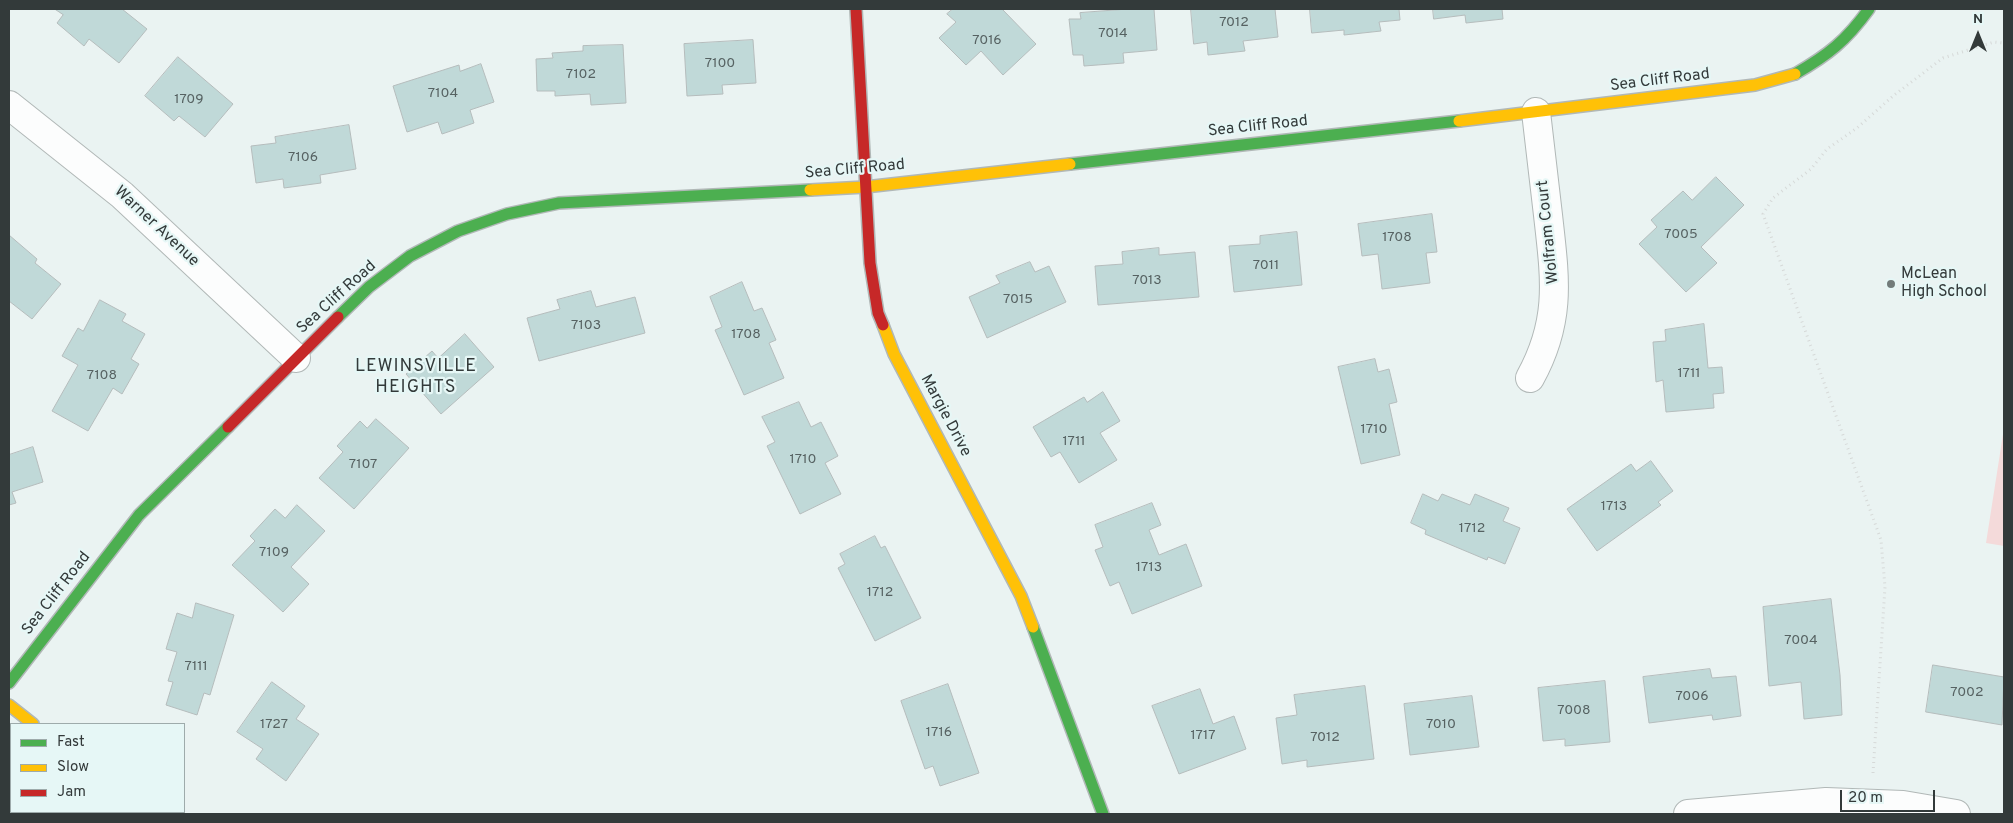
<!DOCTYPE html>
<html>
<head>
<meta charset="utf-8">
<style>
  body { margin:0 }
  #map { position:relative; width:2013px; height:823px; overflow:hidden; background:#eaf3f2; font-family:Overpass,sans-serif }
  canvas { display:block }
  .frame { position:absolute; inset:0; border:10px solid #333a3a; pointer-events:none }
  .legend { position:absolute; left:10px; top:723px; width:175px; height:90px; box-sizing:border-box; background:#e6f7f6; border:1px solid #9eabab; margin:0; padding:6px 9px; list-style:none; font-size:15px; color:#333a3a }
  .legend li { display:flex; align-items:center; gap:10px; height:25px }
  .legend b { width:25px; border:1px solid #9eabab }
  .north { position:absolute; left:1953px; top:10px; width:50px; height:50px; -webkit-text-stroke:4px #e6f7f6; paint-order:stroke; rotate:0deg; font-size:14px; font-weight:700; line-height:20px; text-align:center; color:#333a3a }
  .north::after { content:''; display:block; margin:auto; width:18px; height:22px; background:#333a3a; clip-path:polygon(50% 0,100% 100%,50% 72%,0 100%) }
  .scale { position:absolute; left:1840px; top:790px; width:95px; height:22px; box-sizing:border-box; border:2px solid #333a3a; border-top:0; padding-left:6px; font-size:15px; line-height:18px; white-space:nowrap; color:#333a3a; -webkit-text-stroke:4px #e6f7f6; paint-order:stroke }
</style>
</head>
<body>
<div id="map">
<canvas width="2013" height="823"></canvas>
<div class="frame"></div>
<ul class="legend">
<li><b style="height:6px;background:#4caf50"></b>Fast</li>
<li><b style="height:6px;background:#ffc107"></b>Slow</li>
<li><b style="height:6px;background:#c62828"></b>Jam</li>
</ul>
<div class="north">N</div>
<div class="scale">20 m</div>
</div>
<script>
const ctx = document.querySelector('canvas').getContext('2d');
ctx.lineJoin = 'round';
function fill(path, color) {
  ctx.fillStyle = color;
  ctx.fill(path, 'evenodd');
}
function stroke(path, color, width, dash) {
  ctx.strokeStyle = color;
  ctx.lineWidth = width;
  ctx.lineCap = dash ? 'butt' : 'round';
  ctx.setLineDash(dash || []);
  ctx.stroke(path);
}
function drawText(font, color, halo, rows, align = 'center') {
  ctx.font = font + ' Overpass,sans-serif';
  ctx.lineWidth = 4.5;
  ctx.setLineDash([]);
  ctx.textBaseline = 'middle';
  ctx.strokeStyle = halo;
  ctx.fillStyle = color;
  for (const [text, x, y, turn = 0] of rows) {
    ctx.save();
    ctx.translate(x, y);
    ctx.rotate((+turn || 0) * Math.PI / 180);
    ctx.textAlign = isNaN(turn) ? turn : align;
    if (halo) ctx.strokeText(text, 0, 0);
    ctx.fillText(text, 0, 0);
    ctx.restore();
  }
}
const green = new Path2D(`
  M2004 428V546L1986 543Z`);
const building = new Path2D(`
  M55 9H122L147 29 119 63 89 39 84 46 57 23 63 15Z
  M953 9H1002L1036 44 1003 75 981 51 966 65 939 38 956 22 947 14Z
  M1128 9H1154L1157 50 1123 53 1124 63 1084 66 1083 55H1073L1069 19H1081L1080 13Z
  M1191 9H1275L1278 37 1243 41 1245 51 1208 55 1207 42 1194 44Z
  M1310 9H1399L1400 20 1379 22 1381 31 1344 35V30L1312 33Z
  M1433 9H1502L1503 19 1466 23 1465 15 1434 19Z
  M753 40 756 83 722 85 723 94 687 96 684 44Z
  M623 45 626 103 591 105 590 94 555 96V91H537L536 59 553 58 552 53 583 51V46Z
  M178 57 233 104 205 137 179 116 174 121 145 96Z
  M481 64 494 102 470 110 474 123 442 134 438 122 407 132 393 86 459 65 460 71Z
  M349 125 356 169 320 175 321 183 284 188 283 179 256 183 251 146 276 143 275 137Z
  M1716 177 1744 205 1701 247 1717 263 1686 292 1639 244 1657 227 1651 220 1683 191 1692 200Z
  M1432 214 1437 252 1426 253 1430 283 1382 289 1378 254 1362 256 1358 224Z
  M1297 232 1302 285 1234 292 1229 246 1260 244V236Z
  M9 235 37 259 35 263 61 284 32 319 9 301Z
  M1159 248V255L1195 252 1199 297 1098 305 1095 266 1123 264 1122 252Z
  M1030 262 1035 272 1049 266 1066 302 987 338 969 297 1000 283 996 276Z
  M742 282 754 311 762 308 776 340 769 343 784 378 744 395 715 330 722 327 710 297Z
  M591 291 596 307 635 297 645 333 539 361 527 318 560 309 557 300Z
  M100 300 126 314 122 321 145 334 131 359 139 364 122 394 113 388 88 431 52 411 78 365 62 356 78 328 83 331Z
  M1704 324 1708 368 1722 367 1724 393 1713 394 1714 408 1666 412 1663 380 1656 382 1653 342 1666 341 1665 330Z
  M465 334 494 367 441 414 406 374 432 351 438 358Z
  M1375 359 1378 372 1389 369 1397 402 1389 404 1400 455 1361 464 1338 367Z
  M1103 392 1120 421 1100 433 1117 460 1079 483 1060 452 1051 457 1033 427 1084 397 1087 402Z
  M799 402 811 427 821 422 838 456 825 463 841 494 800 514 767 446 775 442 762 417Z
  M376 419 409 448 354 509 319 478 343 452 337 446 360 421 367 428Z
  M33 447 43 482 12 492 16 503 9 505V455Z
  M1651 461 1673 491 1658 502 1661 505 1597 551 1567 509 1631 464 1636 471Z
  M1423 494 1438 501 1442 494 1470 505 1475 494 1509 508 1503 521 1520 528 1505 564 1488 557 1487 560 1425 534 1426 530 1411 523Z
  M1152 503 1161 525 1149 530 1159 555 1186 544 1202 586 1132 614 1119 582 1110 586 1095 550 1103 547 1095 525Z
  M297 505 325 531 291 567 309 584 283 612 232 565 255 541 250 536 275 509 285 518Z
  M875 536 881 548 885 546 921 618 875 641 838 568 845 564 840 554Z
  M1831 599 1840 675 1842 715 1804 719 1801 682 1769 686 1763 607Z
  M196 603 234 615 210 695 204 693 197 715 166 705 173 682 168 681 177 652 166 649 177 613 192 618Z
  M1933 665 2004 677 2002 725 1926 712Z
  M1710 669 1712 678 1736 676 1741 716 1713 720 1712 715 1649 723 1643 677Z
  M1605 681 1610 742 1565 746V739L1543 741 1538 688Z
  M272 682 305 706 296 719 319 734 286 781 256 759 263 749 237 732Z
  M948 684 979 773 940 786 933 766 925 769 901 701Z
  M1365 686 1374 759 1307 767V760L1282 764 1276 718 1297 715 1294 695Z
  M1200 689 1213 724 1234 716 1246 749 1179 774 1152 706Z
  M1472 696 1479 747 1410 755 1404 704Z`);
const path = new Path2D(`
  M1873 773 1885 587 1881 540 1763 214 1773 198 1811 169 1827 149 1857 128 1893 96 1943 58 1994 42 2004 43`);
const street = new Path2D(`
  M9 105 122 195 296 358
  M1530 378C1562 320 1555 278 1548 215 1544 181 1540 147 1536 112
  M1688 814 1826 802 1903 805 1956 814`);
const fast = new Path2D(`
  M1795 74C1828 55 1846 41 1869 9
  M1070 164 1459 121
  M338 317 369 287 410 256 458 231 507 214 559 203 810 190
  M1033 627 1103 814
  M9 683 139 515 228 427
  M141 812 144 814`);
const slow = new Path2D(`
  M1459 121 1755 85 1795 74
  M810 190 865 187 1070 164
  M883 325 894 354 1021 596 1033 627
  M9 705 33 724`);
const jam = new Path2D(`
  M856 9 870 263 878 313 883 325
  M228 427 338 317`);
const markers = [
  [1891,284,5,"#737b7a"]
];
const numberNames = [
  ["7012",1234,23],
  ["7014",1113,34],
  ["7016",987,41],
  ["7100",720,64],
  ["7102",581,75],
  ["7104",443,94],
  ["1709",189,100],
  ["7106",303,158],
  ["7005",1681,235],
  ["1708",1397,238],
  ["7011",1266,266],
  ["7013",1147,281],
  ["7015",1018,300],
  ["7103",586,326],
  ["1708",746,335],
  ["1711",1689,374],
  ["7108",102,376],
  ["1710",1374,430],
  ["1711",1074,442],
  ["1710",803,460],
  ["7107",363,465],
  ["1713",1614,507],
  ["1712",1472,529],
  ["7109",274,553],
  ["1713",1149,568],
  ["1712",880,593],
  ["7004",1801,641],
  ["7111",196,667],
  ["7002",1967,693],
  ["7006",1692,697],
  ["7008",1574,711],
  ["1727",274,725],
  ["7010",1441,725],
  ["1716",939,733],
  ["1717",1203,736],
  ["7012",1325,738]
];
const streetNames = [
  ["Sea Cliff Road",1660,81,-7],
  ["Sea Cliff Road",1258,127,-6],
  ["Sea Cliff Road",855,170,-5],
  ["Warner Avenue",156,227,43],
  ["Wolfram Court",1549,232,-96],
  ["Sea Cliff Road",337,298,-42],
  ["Margie Drive",945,416,62],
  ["Sea Cliff Road",57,594,-52]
];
const poiNames = [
  ["McLean",1901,275],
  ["High School",1901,293]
];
const neighbourhoodNames = [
  ["LEWINSVILLE",416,367],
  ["HEIGHTS",416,388]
];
fill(green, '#f4dada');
fill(building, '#c0d9d8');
stroke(building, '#b5bcbc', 1);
stroke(street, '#b1b8b7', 30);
stroke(fast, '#b1b8b7', 14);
stroke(slow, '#b1b8b7', 14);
stroke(jam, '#b1b8b7', 14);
stroke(path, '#d6d9d8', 3, [1, 4]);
stroke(street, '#fcfdfd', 28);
stroke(fast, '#4caf50', 11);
stroke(slow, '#ffc107', 11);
stroke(jam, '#c62828', 11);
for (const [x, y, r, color] of markers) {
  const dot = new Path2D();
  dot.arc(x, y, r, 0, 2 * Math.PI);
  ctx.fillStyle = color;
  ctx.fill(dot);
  stroke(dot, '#e6f7f6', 2);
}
drawText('14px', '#566262', null, numberNames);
drawText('16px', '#333a3a', '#e6f7f6', streetNames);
drawText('16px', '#333a3a', '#e6f7f6', poiNames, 'left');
ctx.letterSpacing = '1px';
drawText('18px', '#333a3a', '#e6f7f6', neighbourhoodNames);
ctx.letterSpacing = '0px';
</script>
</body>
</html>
